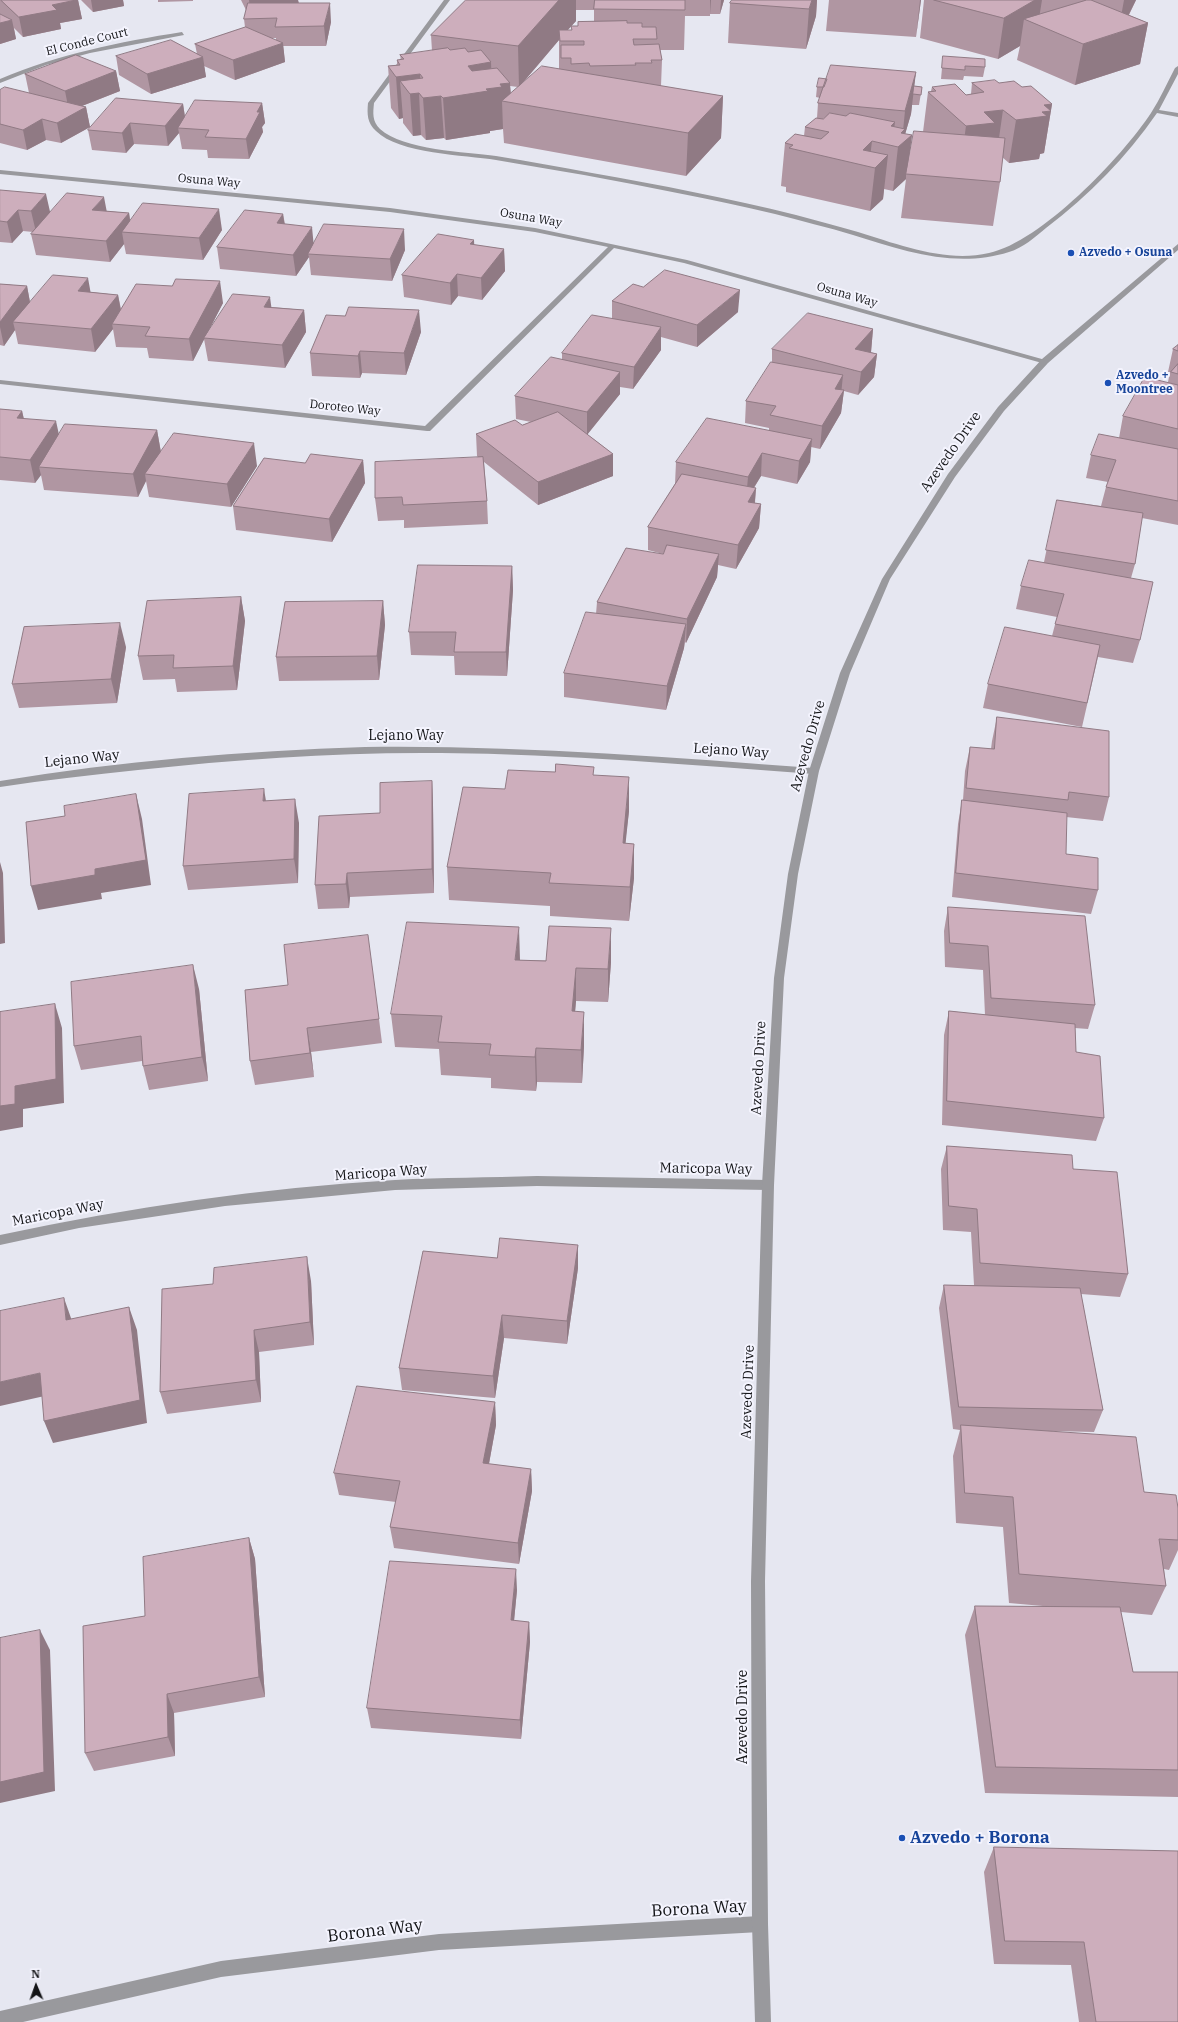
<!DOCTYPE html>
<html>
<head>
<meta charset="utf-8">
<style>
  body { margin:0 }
  #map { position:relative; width:1178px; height:2022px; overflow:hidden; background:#e6e7f1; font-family:"IBM Plex Serif",serif }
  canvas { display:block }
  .north { position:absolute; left:16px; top:1966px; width:40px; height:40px; -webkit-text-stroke:3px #f4f4fe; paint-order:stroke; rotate:358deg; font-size:11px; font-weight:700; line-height:16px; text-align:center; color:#131417 }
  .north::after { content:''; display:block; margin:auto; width:14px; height:18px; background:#131417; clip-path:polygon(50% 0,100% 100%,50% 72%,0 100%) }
</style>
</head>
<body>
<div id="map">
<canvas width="1178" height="2022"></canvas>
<div class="north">N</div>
</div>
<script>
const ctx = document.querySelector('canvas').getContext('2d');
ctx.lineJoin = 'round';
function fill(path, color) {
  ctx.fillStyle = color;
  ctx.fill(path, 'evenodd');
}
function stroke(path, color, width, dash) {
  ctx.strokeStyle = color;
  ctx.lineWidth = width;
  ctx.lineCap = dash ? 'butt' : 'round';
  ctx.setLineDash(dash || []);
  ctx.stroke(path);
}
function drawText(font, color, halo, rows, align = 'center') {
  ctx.font = font + ' "IBM Plex Serif",serif';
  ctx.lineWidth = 4;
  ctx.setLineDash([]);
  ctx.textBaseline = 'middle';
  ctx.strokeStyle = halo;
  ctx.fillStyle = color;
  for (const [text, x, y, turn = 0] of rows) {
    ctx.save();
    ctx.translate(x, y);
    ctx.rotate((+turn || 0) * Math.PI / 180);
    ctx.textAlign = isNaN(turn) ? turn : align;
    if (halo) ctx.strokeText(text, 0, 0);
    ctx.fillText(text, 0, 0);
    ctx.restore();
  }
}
const service = new Path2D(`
  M444 0H450L374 103C373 113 372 121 380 129 403 150 466 152 496 156 528 161 560 167 592 173 660 185 728 198 796 215 817 221 838 226 858 232 900 245 946 263 989 253 1041 242 1122 157 1151 113 1160 99 1167 83 1175 68L1178 66V74L1159 110 1178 113V117L1157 113C1126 158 1089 195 1046 228 1035 237 1023 248 1009 252 956 269 904 251 853 235 827 227 801 221 775 214 712 199 648 187 584 175 554 170 525 165 496 160 465 155 399 154 376 131 367 123 367 114 368 103Z`);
const minor = new Path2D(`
  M182 32 184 35 90 53 46 65 0 83V79C59 54 119 42 182 32Z
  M0 170 390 208 535 228 687 260 1049 361 1042 363 684 263 614 248 430 431H427L0 384V380L425 426 608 247 535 232 390 212 0 174Z
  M365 747C515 745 664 757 814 768L819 771 814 774C690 765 566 754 441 753 340 752 239 759 138 770 92 775 46 780 0 787V781C120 761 243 751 365 747Z
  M537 1176 768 1180 772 1182 774 1185 772 1188 768 1190 537 1186 395 1190 225 1206 79 1228 0 1245V1235C130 1207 262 1188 395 1180 442 1177 490 1178 537 1176Z
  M760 1916 766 1918 768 1924 766 1930 760 1932 439 1950 221 1977 23 2022H0V2011L221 1961 439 1934Z`);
const tertiary = new Path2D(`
  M1178 244V250L1048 363 1004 411 955 477 890 579 850 673 819 771 798 874 784 978 774 1185 765 1581 768 1924 771 2022H755L752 1924 751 1581 762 1185 774 978 788 874 809 771 840 673 882 579 948 474 998 407 1042 359Z`);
const wall = new Path2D(`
  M0 0H78L82 19 60 23 61 29 23 37 14 28 16 39 0 44Z
  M81 0H123L124 6 93 12Z
  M158 0H193V1L158 2Z
  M241 0H298L299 3 331 22 326 46H283L285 62 235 80 204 66 206 77 151 94 119 75 116 56 197 54 195 44 245 27 244 19 246 10ZM271 38H276V40Z
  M466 0H724L720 14H710V16H685L684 50H660L662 60 661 86 723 96 721 138 686 176 504 143 503 129 490 131V133L446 140 444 138 426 140 421 135 413 136 403 123V118L399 119 391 108 388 66 397 65V60H401L400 55 432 51 431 35ZM576 10H594V21L578 22V26L571 30H567L576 21ZM559 40V69L522 84ZM510 86 518 87 511 93Z
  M817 0 816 16 806 49 728 43 730 3Z
  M829 0H921L916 37 826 31Z
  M924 0H1136L1129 15 1148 23 1140 64 1075 85 1017 60 1020 46 998 59 920 38Z
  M943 57 985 67 983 77 964 76 963 80 941 79Z
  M116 71 120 91 82 106 86 107 90 127 61 143 46 140 27 150 0 143V90L29 93 25 74Z
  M916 72 914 86 922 87 919 105H912L911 114 905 134 912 135 908 164 923 132 928 92 931 91 932 87 966 95 971 94 972 83H999L1022 87 1052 104 1044 153 1040 154 1039 159 1009 163 1002 157 1000 182 993 226 901 218 906 179 893 191 884 189 883 199 870 211 786 192V187L781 186 785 143 804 136 805 127 817 118 818 103 820 98 816 97 817 87 827 79Z
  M262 103 265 123 262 127 263 132 249 159 208 158 207 150 182 149 179 133 168 146 134 144 126 153 92 150 88 130 183 104 185 117Z
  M0 190 50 213 107 211 129 213 130 221 222 230 203 260 126 254 124 244 110 262 36 255 31 234 33 232 23 231 12 243 0 242Z
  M283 214 285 224 314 243 405 250 392 281 311 275 309 257 296 276 220 269 217 247Z
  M474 245 504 249 505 271 482 300 458 296 451 305 404 297 402 275Z
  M0 284 27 286 30 302 91 292 118 295 121 309 223 303 206 336 272 307 304 310 306 332 285 368 208 361 204 339 193 361 149 358 147 348 116 347 113 329 95 352 18 344 15 330 4 346 0 345Z
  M612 301 738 312 697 347 661 337V350L633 389 620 387V394L587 434 613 454V476L538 505 484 462 487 501 488 524 404 528V520L378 521 375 498 478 457 477 456 476 434 522 425 531 422 516 419 515 396 562 359V353L612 319Z
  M873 329 871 352H870L877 354 874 377 858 395 844 391 841 413 820 449 811 447 810 462 797 484 761 476 754 488H756L755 503 761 504 759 528 736 569 718 565 717 577 686 643 685 642 684 648 666 710 564 697V673L596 614 597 602 663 554 648 550V527L675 484 676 462 769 430V428L745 423 746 401 772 362V349Z
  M421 332 406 375 362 373 360 378 312 376 310 353Z
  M1178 345V525L1142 518 1135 564 1131 578 1140 640 1133 663 1098 657 1082 727 983 708 988 684 1052 636 1057 617 1016 609 1021 586 1044 562 1057 500 1101 506 1106 487 1108 482 1086 478 1091 455 1119 438 1123 416 1168 382 1170 372H1168L1173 349Z
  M0 409 22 411 24 419 59 434 157 430 161 452 257 466 231 507 149 497 146 481 138 497 44 490 41 475 35 483 0 480Z
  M363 460 365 483 332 542 236 530 233 506 305 463Z
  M512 566 513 590 507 676 455 675 454 656 411 655 409 632Z
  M241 597 245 621 237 690 177 692 175 679 143 680 138 656Z
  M383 601 385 625 379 680 279 681 276 657Z
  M126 647 117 703 19 708 12 684Z
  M997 717 1109 797 1103 821 1066 817V854L1098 890 1091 914 952 897 958 824 962 800H963L965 771 970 747 991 749 992 741Z
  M594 775 629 811 625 843 634 844V878L629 921 550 916V906L449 900 447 867 505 789Z
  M432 781 433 805 434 893 350 897 349 908 318 909 315 885 380 813Z
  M266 801 299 823 298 883 188 890 183 866Z
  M948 907 1095 1005 1088 1029 1075 1028 1076 1052 1104 1118 1096 1141 942 1125 944 1035 949 1011 985 1015 983 970 945 967 944 931Z
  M520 960 611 962 608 1002 576 1001 575 1012 584 1046 582 1083 537 1082 536 1091 491 1088V1078L441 1075 439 1049 395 1047 391 1014Z
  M199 989 208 1081 149 1090 143 1066 142 1061 81 1070 74 1046Z
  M245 990 379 1019 382 1043 311 1052 314 1077 255 1085 250 1061Z
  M947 1146 1073 1169 1128 1274 1120 1297 1081 1294 1103 1410 1094 1432 1052 1431 1144 1492 1178 1508V1550L1169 1570 1164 1569 1166 1586 1152 1615 1121 1612 1133 1672H1178V1797L985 1793 965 1635 975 1606 1054 1607 1009 1603 1003 1527 956 1523 953 1456 960 1430 953 1429 939 1308 944 1285H974L971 1232 943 1230 941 1169Z
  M578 1245V1268L567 1344 504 1338 495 1398 402 1390 399 1368 497 1258Z
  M311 1281 314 1345 259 1352 261 1402 167 1414 160 1392 213 1284Z
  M495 1402 496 1425 489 1464 531 1469 532 1491 519 1564 394 1548 390 1527 396 1502 339 1495 334 1473Z
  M249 1538 255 1559 265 1697 174 1713 175 1756 94 1771 85 1753 145 1616Z
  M517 1590 514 1621 529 1622 530 1642 521 1739 371 1728 367 1708Z
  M994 1847 1178 2022H1079L1071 1965 994 1964 984 1872Z`);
const shadedWall = new Path2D(`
  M76 0H78L82 19 60 23 61 29 23 37 19 17 52 5Z
  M91 0H123L124 6 93 12Z
  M249 0H298L299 6 251 18Z
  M559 0H576V21L559 40V30V40L519 87 518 46Z
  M710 0H711L710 14V16Z
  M721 0H724L720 14Z
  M812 0H817L816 16 806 49 809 9Z
  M920 0H921L916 37Z
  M1035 0H1042L1038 25 1024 19 1020 46 998 59 1004 18Z
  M1124 0H1136L1120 32 1148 23 1140 64 1075 85 1083 44 1118 33Z
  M330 3 331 22 326 46 324 26Z
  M12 20 16 39 0 44V23Z
  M283 43 285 62 235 80 233 60Z
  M203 57 206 77 151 94 147 74Z
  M491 62 492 88 500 84 510 83 511 102 502 101 503 129 490 131V133L446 140 443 98 468 66Z
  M116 71 120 91 69 111 65 91Z
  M916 72 911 114 904 138 912 135 907 174H906V179L893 191 898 147 901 133 903 131 905 111Z
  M420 74 421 96 419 93 421 135 413 136 410 94 400 81 403 118 399 119 396 77Z
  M441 96 444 138 426 140 423 98Z
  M723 96 721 138 686 176 688 133Z
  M262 103 265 123 262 127 263 132 249 159 246 139 257 112Z
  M183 104 186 124 178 128 179 133 168 146 165 126Z
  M1052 104 1044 153 1040 154 1039 159 1009 163 1016 120 1044 105Z
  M86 107 90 127 61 143 57 123Z
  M1003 110 997 152 960 169 966 126 984 112Z
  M42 119 46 140 27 150 23 130Z
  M895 122 892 146 891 126Z
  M130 123 134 144 126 153 122 133Z
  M872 141 869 166 863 150Z
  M888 155 883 199 870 211 875 168Z
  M46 194 51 216 36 232 31 211Z
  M104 197 108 218 92 210Z
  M219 209 222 230 203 260 199 238Z
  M18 210 23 231 12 243 7 222Z
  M129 213 132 233 122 232 124 244 110 262 106 241Z
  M283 214 286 235 277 223Z
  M312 227 314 248 308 254 309 257 296 276 293 255Z
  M404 229 405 250 392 281 390 259Z
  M474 240 475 261 470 244Z
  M504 249 505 271 482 300 481 278Z
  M457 274 458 296 451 305 450 283Z
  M88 278 92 300 78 291Z
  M220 281 223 303 193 361 189 339Z
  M27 286 31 308 13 322 15 330 4 346 0 327V322Z
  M740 290 738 312 697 347V325Z
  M118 295 122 317 112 324 113 329 95 352 91 329Z
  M270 297 273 319 264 307Z
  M304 310 306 332 285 368 282 345Z
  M419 310 421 332 406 375 404 353Z
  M661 327V350L633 389 634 367Z
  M873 329 871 352 853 371 855 349Z
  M360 351 362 373 360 378 358 356Z
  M877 354 874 377 858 395 861 372Z
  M620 372V394L587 435V412Z
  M843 375 841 395 844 390 841 413 820 449 822 426 835 389Z
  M22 411 27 434 17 418Z
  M56 421 61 444 39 467 41 475 35 483 30 460Z
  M157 430 161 453 145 474 146 481 138 497 133 474Z
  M812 439 810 462 797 484 799 461Z
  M254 443 257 466 231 507 227 484Z
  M762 453 761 476 746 500 748 477Z
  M613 454V476L538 505V482Z
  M363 460 365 483 332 542 329 519Z
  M756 488 754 511 748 502Z
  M761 504 759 528 736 569 738 545Z
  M719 554 717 577 686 643 687 619Z
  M512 566 513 590 507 676 506 652Z
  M241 597 245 621 237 690 233 666Z
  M383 601 385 625 379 680 377 656Z
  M120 623 126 647 117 703 111 679Z
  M686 624 684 648 666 710 667 686Z
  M629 777V811L622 877 623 843Z
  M432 781 433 805 434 893 432 869Z
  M264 789 268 813 263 801Z
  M136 794 142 819 151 885 101 893 102 899 38 910 31 886 95 869Z
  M295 799 299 823 298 883 294 859Z
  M634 844V878L629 921 630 887Z
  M0 862 3 873 5 943 0 944Z
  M347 873 350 897 349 908 346 884Z
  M519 927 520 960H515Z
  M611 928V962L608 1002V969Z
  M193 965 199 989 208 1081 202 1057Z
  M576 968V1001L572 1045V1011Z
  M55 1004 62 1028 64 1103 23 1109V1127L0 1131V1106L15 1086Z
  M584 1012V1046L582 1083 581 1050Z
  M307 1028 311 1052 314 1077 310 1053Z
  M536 1048 537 1082 536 1091 535 1057Z
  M578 1245V1268L567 1344V1321Z
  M307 1257 311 1281 314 1345 310 1322Z
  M64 1298 72 1321 66 1320Z
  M129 1307 137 1330 147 1423 53 1443 44 1421Z
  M502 1315 504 1338 495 1398 493 1376Z
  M254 1330 259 1352 261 1402 256 1380Z
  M40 1373 49 1395 0 1406V1382Z
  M495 1402 496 1425 485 1485 483 1463Z
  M531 1469 532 1491 519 1564 518 1543Z
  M249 1538 255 1559 265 1697 259 1677Z
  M516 1569 517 1590 512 1641 511 1620Z
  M529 1622 530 1642 521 1739 520 1720Z
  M40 1630 50 1650 55 1791 0 1803V1782Z
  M167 1694 174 1713 175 1756 168 1737Z`);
const building = new Path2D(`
  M1 0H76L52 5 57 10 19 17Z
  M466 0H559L518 46 431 35Z
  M595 0H685V10L594 9Z
  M732 0H812L809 9 730 3Z
  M934 0H1035L1004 18Z
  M1087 0H1091L1148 23 1083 44 1024 19Z
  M248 3H330L324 26 275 27 277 18 244 19Z
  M0 14 12 20 0 23Z
  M627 21V23H642V27H656L657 39H633L634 45 659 44 662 60H651L652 63H635L636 65 590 66 589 63 571 64V58H561V45H584V41H560L559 30H572L571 26H578V22Z
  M246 27 283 43 233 60 195 44Z
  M171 40 203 57 147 74 116 56Z
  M448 48 450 50 465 48 468 52 481 50 491 62 468 66 472 71 497 68 510 83 500 84 502 87 486 89 488 91 443 98 441 96 423 98 419 93 410 94 400 81 423 78 420 74 396 77 388 66 400 65 397 60 404 59 400 55Z
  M76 55 116 71 65 91 25 74Z
  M943 56 985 59V67L965 66V70L942 68Z
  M831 65 916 72 905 111 818 103Z
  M542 66 723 96 688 133 502 101Z
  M819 78 827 79 824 87H817Z
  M995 80 999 83 1014 81 1022 87 1031 86 1052 104 1044 105 1051 111 1042 112 1047 116 1016 120 1003 110 984 112 995 123 966 126 928 92 936 91 932 87 955 84 966 95 984 92 972 83Z
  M914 86 922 87 921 95 913 94Z
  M5 87 86 107 57 123 42 119 23 130 0 124V90Z
  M116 98 183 104 165 126 130 123 122 133 88 130Z
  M195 100 262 103 257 112H260L246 139 205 137 209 130 178 128Z
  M830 113 846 116 850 113 895 122 891 126 905 129 901 133 912 135 898 147 872 141 863 150 888 155 875 168 789 148 793 145 785 143 795 134 821 139 829 132 805 127 816 118 823 119Z
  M914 131 1005 138 1000 182 906 174Z
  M0 190 46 194 31 211 18 210 7 222 0 221Z
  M67 193 104 197 92 210 129 213 106 241 31 234Z
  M143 203 219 209 199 238 122 232Z
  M245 210 283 214 277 223 312 227 293 255 217 247Z
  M324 224 404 229 390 259 308 254Z
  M438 234 474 240 470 244 504 249 481 278 457 274 450 283 402 275Z
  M665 270 740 290 697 325 612 301 633 284 643 287Z
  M53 275 88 278 78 291 118 295 91 329 13 322Z
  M176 279 220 281 189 339 145 336 150 327 112 324 136 284 172 286Z
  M0 284 27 286 0 322Z
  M233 294 270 297 264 307 304 310 282 345 204 338Z
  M349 307 419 310 404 353 360 351 358 356 310 353 326 315 345 316Z
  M808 313 873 329 855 349 877 354 861 372 772 349Z
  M592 315 661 327 634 367 562 353Z
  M1178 345V351L1173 349Z
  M551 357 620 372 587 412 515 396Z
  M771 362 843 375 835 389 844 390 822 426 770 415 776 406 746 401Z
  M1178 364V374L1171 372Z
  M1145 377 1178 385V429L1123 416Z
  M0 409 22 411 17 418 56 421 30 460 0 457Z
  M558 412 613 454 538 482 476 434 515 420 522 425Z
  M707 418 812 439 799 461 762 453 748 477 676 462Z
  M65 424 157 430 133 474 39 467Z
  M174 433 254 443 227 484 145 474Z
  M1099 434 1178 449V501L1106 487 1116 460 1091 455Z
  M311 454 363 460 329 519 233 506 264 458 305 463Z
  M483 457 487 501 403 505 402 497 375 498V462Z
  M682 474 756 488 748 502 761 504 738 545 648 527Z
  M1057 500 1143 513 1135 564 1046 550Z
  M667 545 719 554 687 619 597 602 626 548 663 554Z
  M1029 560 1153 582 1140 640 1055 624 1064 594 1021 586Z
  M418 565 512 566 506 652H454L456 632H409Z
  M241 597 233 666 173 668 174 655 138 656 147 601Z
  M383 601 377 656 276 657 285 602Z
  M586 612 686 624 667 686 564 673Z
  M120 623 111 679 12 684 24 627Z
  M1005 627 1100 645 1087 703 988 684Z
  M997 717 1109 731V797L1069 792 1068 800 966 788 970 747 994 749Z
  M556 764 594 767 593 775 629 777 623 843 634 844 630 887 549 883 551 873 447 867 463 787 505 789 508 770 555 772Z
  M432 781V869L347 873 346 884 315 885 319 816 380 813V783Z
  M264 789 263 801 295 799 294 859 183 866 189 794Z
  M136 794 146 860 95 869V875L31 886 26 822 65 816 64 806Z
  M962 800 1067 813 1066 854 1098 858V890L956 873Z
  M948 907 1085 916 1095 1005 991 998 988 946 950 943Z
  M407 922 519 927 515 960 546 961 549 926 611 928 608 969 576 968 572 1011 584 1012 581 1050 536 1048 535 1057 489 1055 491 1044 438 1042 442 1016 391 1014Z
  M368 935 379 1019 307 1028 310 1053 250 1061 245 990 288 985 284 945Z
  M193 965 202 1057 143 1066 141 1036 74 1046 71 982Z
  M55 1004 56 1079 15 1086V1104L0 1106V1012Z
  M949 1011 1075 1024 1076 1052 1100 1056 1104 1118 947 1101Z
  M947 1146 1072 1155 1073 1169 1117 1172 1128 1274 980 1263 977 1209 949 1206Z
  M500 1238 578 1245 567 1321 502 1315 493 1376 399 1368 423 1251 497 1258Z
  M307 1257 310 1322 254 1330 256 1380 160 1392 162 1289 213 1284 214 1268Z
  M944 1285 1080 1288 1103 1410 959 1407Z
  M64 1298 66 1320 129 1307 140 1400 44 1421 40 1373 0 1382V1311Z
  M357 1386 495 1402 483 1463 531 1469 518 1543 390 1527 400 1481 334 1473Z
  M961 1425 1136 1437 1144 1492 1176 1495 1178 1508V1540L1159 1539 1166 1586 1019 1574 1013 1497 965 1493Z
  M249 1538 259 1677 167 1694 168 1737 85 1753 83 1626 145 1616 143 1557Z
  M390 1561 516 1569 511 1620 529 1622 520 1720 367 1708Z
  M975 1606 1120 1607 1133 1672H1178V1770L996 1767Z
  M40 1630 44 1772 0 1782V1638Z
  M994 1847 1178 1851V2022H1096L1084 1942 1005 1941Z`);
const markers = [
  [1071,253,4,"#1a4fb4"],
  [1108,383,4,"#1a4fb4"],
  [902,1838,4,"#1a4fb4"]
];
const farStreetnames = [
  ["El Conde Court",87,42,-14],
  ["Osuna Way",209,181,5],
  ["Osuna Way",531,218,10],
  ["Osuna Way",847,295,16],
  ["Doroteo Way",345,408,6]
];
const farTransitnames = [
  ["Azvedo + Osuna",1079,253],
  ["Azvedo +",1116,376],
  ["Moontree",1116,390]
];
const streetNames = [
  ["Azevedo Drive",951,452,-55],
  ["Lejano Way",406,736],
  ["Azevedo Drive",808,746,-74],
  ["Lejano Way",731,751,4],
  ["Lejano Way",82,759,-6],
  ["Azevedo Drive",759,1068,-87],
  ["Maricopa Way",706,1169,1],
  ["Maricopa Way",381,1173,-4],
  ["Maricopa Way",58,1213,-11],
  ["Azevedo Drive",748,1392,-88],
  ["Azevedo Drive",743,1717,-90]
];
const nearTransitnames = [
  ["Azvedo + Borona",910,1838]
];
const nearStreetnames = [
  ["Borona Way",699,1909,-3],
  ["Borona Way",375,1931,-7]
];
fill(service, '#99999d');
fill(minor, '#99999d');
fill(tertiary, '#99999d');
fill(wall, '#b096a2');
fill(shadedWall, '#907a84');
fill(building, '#cdaebc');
stroke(building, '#907a84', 1);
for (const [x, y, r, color] of markers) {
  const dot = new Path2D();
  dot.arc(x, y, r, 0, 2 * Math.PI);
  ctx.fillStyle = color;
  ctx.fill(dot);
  stroke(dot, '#f4f4fe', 1.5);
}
drawText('12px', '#131417', '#f4f4fe', farStreetnames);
drawText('bold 12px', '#164399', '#f4f4fe', farTransitnames, 'left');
drawText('14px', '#131417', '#f4f4fe', streetNames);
drawText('bold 17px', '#164399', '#f4f4fe', nearTransitnames, 'left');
drawText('17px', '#131417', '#f4f4fe', nearStreetnames);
</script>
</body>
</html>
